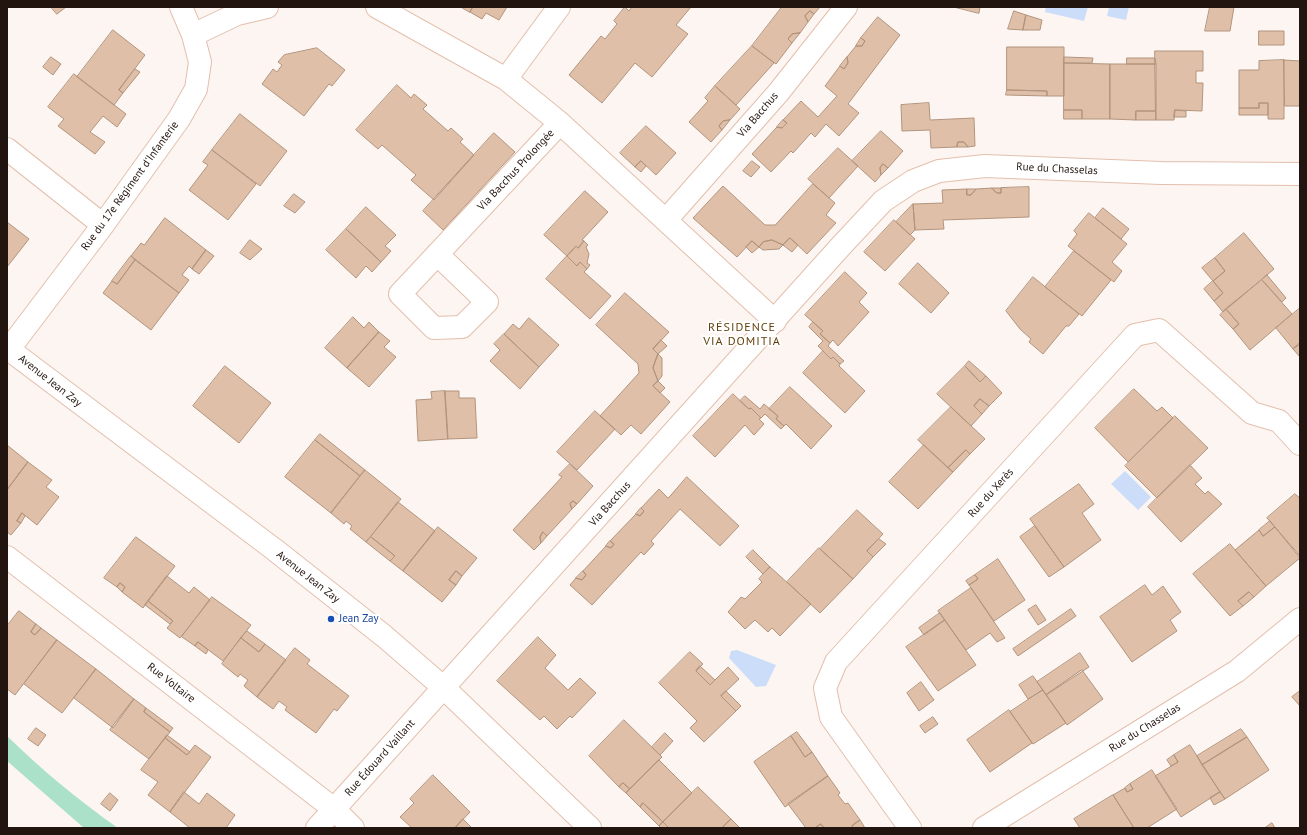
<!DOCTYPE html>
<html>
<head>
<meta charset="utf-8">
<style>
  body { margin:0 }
  #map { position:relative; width:1307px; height:835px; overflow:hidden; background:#fdf5f1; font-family:"PT Sans",sans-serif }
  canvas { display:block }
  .frame { position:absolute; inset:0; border:8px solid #22150f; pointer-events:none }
</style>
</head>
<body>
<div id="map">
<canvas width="1307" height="835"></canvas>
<div class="frame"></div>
</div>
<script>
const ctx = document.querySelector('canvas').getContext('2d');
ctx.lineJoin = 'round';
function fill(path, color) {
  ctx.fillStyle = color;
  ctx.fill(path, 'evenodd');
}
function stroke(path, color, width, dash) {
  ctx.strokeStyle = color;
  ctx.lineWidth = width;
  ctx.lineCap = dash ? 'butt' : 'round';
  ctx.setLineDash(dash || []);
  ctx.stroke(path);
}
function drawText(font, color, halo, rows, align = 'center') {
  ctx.font = font + ' "PT Sans",sans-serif';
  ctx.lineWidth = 4;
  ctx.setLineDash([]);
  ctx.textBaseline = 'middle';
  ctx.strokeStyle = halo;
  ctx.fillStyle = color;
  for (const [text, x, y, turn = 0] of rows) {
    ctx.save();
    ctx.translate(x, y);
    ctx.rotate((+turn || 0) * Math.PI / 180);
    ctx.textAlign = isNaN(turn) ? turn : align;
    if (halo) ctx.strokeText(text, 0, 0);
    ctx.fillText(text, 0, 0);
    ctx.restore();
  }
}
const green = new Path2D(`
  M7 736C42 770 78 800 118 828H84L7 761Z`);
const water = new Path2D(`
  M1046 7H1088L1084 21 1045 12Z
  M1109 7H1129L1126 20 1107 16Z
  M1125 471 1151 497 1138 510 1111 484Z
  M737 650 776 665 766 686 756 687 729 658 731 651Z`);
const building = new Path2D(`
  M51 7H66L57 14Z
  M461 7H473L470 12Z
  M473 7H507L499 20 486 13 482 19 470 12Z
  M625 7 629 11 632 7H691L676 25 688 34 652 77 635 63 602 103 569 75 601 36 605 39 617 24 614 21Z
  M782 7H820L814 14 810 11 805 16 808 22 800 33 792 34 788 39 792 43 776 64 752 46Z
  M954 7H980L979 13Z
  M1210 7H1234L1230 31H1205Z
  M810 11 814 14 808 22 805 16Z
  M1014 11 1026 15 1023 30 1008 29Z
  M1026 15 1042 20 1040 30H1023Z
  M878 17 900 35 848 104 859 113 839 136 826 124 815 137 811 133 793 153 791 151 771 172 752 154 777 127 782 128 787 123 783 120 801 101 818 117 837 96 825 86 840 66 844 69 848 63 847 57 856 46H862L865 41 861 38Z
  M113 30 145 55 119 90 123 93 114 105 77 77Z
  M1259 31H1284V45H1259Z
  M800 33 792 43 788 39 792 34Z
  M861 38 865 41 862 46H856Z
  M752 46 774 63 736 105 715 86Z
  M1007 47H1064V96H1047V91L1007 90Z
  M317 48 345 70 332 86 329 84 304 116 262 84 273 69 277 72 282 65 278 62 284 55Z
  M1155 51H1203V71H1196V83H1203L1202 111 1175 110 1174 120H1156Z
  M51 57 61 64 53 75 43 67Z
  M847 57 848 63 844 69 840 66Z
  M1064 57 1093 58 1092 63H1064Z
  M1127 58H1155L1156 64H1127Z
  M1284 60 1300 61V106H1285Z
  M1284 60V119H1268V103H1259V108H1239V70H1259V61Z
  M1064 63 1110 64V119H1082V110H1064Z
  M1110 64H1156V111H1136V120L1110 119Z
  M135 69 140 72 123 93 119 90Z
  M74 74 126 114 117 127 103 116 90 132 105 142 95 154 58 126 64 119 48 107Z
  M397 85 411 98 414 94 427 105 423 109 448 131 451 128 463 139 460 142 474 155 434 200 411 180 416 175 382 145 378 149 356 130Z
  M715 86 740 109 730 120 723 121 719 126 722 130 711 142 689 122 708 101 705 98Z
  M1007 90 1047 91V96L1006 95Z
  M929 103 930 120 974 118 975 146 968 147 964 142H958L957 147 931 148 930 130 902 131 901 105Z
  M1259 103H1268V115H1239V108H1259Z
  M1064 110H1082V119H1064Z
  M1175 110 1186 111V117H1174Z
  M1136 111H1156V120H1136Z
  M240 114 287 151 260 186 212 150Z
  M730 120 722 130 719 126 723 121Z
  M783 120 787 123 782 128 777 127Z
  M646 126 676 153 656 175 641 161 635 167 620 153Z
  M881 131 903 151 888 168 883 164 880 168 881 175 875 182 852 161Z
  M494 133 515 152 443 230 423 211Z
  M958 142H964L968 147H957Z
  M838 148 858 166 829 198 808 179Z
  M212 150 256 184 228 220 189 190 208 165 203 162Z
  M641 161 646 166 641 172 635 167Z
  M752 161 760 167 751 177 743 171Z
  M883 164 888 168 881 175 880 168Z
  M813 184 835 203 826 215 836 223 807 254 790 238 783 245 772 240 763 242 759 247 752 241 737 257 693 218 723 186 765 225H775Z
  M1029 187V217L943 220 944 229 915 230 913 204 943 203 942 190 967 189V195H971L976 189 992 188 997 193H1001V188Z
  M992 188H1001V193H997Z
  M967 189H976L971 195H967Z
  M585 191 608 212 582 240 584 241 578 248 576 246 567 256 544 235Z
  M294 194 305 202 295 213 284 206Z
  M913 204 915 230 910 235 896 222Z
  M366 207 396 235 385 246 391 251 381 262 346 229Z
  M1103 208 1129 229 1121 239 1095 218Z
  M1089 213 1127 244 1112 262 1122 271 1114 282 1068 246 1077 234 1074 231Z
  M165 218 206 250 192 269 189 266 182 275 189 280 179 293 131 256 141 243 144 245Z
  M894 220 915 239 885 271 864 252Z
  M7 222 29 239 7 267Z
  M346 229 381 262 372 272 366 266 356 278 326 250Z
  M1244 233 1274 269 1223 312 1214 301 1223 293 1213 281 1225 271 1215 258Z
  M790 238 798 245 792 252 783 245Z
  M250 240 262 249 250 260 240 253Z
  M772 240 783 245 779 249 763 250 759 247 763 242Z
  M584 241 588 245 586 247 589 254 587 263 590 265 587 269 580 262 577 266 567 256 576 246 578 248Z
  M752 241 759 247 752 253 746 247Z
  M206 250 214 256 199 274 192 269Z
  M1074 251 1111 280 1082 316 1045 287Z
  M131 256 135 260 117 284 112 281Z
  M567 256 577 266 580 262 587 269 584 272 611 296 590 319 546 279Z
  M1215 258 1225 271 1213 281 1202 268Z
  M135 260 179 293 151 330 103 293 112 281 117 284Z
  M918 263 949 293 931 313 899 284Z
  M845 272 867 293 859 302 869 312 838 346 833 340 830 343 820 334 823 331 805 315Z
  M1267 275 1286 298 1282 302 1262 280Z
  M1033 277 1079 314 1069 326H1066L1043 354 1029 342 1031 339 1020 329 1006 311Z
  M1262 280 1292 314 1250 350 1233 329 1239 324 1226 309Z
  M1213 281 1223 293 1214 301 1204 289Z
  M625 293 669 332 653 349 658 354 653 368 658 381 653 386 670 402 641 434 631 425 621 435 600 416 639 373 638 364 596 325Z
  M1300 308V344L1293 349 1276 328Z
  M1226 309 1239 324 1233 329 1220 315Z
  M353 317 364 328 369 322 379 332 347 368 325 348Z
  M529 318 559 345 539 367 504 334 513 324 519 329Z
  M813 322 823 331 820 334 830 343 828 346 844 361 840 364 833 357 831 359 818 346 823 341 809 327Z
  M379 332 390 341 384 347 396 357 369 387 347 368Z
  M504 334 539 367 520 389 490 361 500 350 494 344Z
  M661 340 667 346 658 354 653 349Z
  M1300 343V357L1293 349Z
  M823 351 831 359 833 357 840 364 839 366 865 391 845 413 803 373Z
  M658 354 662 358V376L658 381 653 368Z
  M969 361 986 376 980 382 965 366Z
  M225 366 271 403 239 443 193 406Z
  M965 366 980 382 986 376 1002 393 989 406 980 399 974 406 982 414 971 426 937 394Z
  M658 381 665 388 660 393 653 386Z
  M790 387 832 426 811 449 786 424 784 426 776 419 778 416 769 409Z
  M1134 389 1157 411 1162 407 1173 418 1128 462 1095 428Z
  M445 391 448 439 418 441 416 400 432 399 431 392Z
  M445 391H459V398H475L477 438 448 439Z
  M733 394 749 409 751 408 761 418 759 419 764 424 754 435 745 425 715 457 693 436Z
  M745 396 760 409 764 404 778 416 776 419 784 426 781 429 765 414 761 418 751 408 749 409 740 401Z
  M980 399 989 406 982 414 974 406Z
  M951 407 985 439 970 454 966 450 948 468 918 440Z
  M595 411 615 429 577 470 557 452Z
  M1175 416 1208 448 1157 498 1125 466Z
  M320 434 365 470 360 476 315 440Z
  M315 440 360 476 331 513 285 477Z
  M7 445 28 462 7 490Z
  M924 445 953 472 918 509 889 482Z
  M966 450 970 454 953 472 948 468Z
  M28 462 52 480 46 487 59 497 37 525 22 513 17 521 21 523 11 535 7 532V490Z
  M570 464 593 486 577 504 573 501 570 504 572 509 547 536 543 532 540 537 541 543 534 550 513 530 562 477 559 475Z
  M1190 465 1202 478 1195 484 1205 494 1208 491 1222 504 1181 542 1148 507Z
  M365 470 401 499 366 542 350 529 352 526 346 521 344 524 331 513Z
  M687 477 739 526 720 546 680 509 651 541 654 544 644 555 641 552 592 605 570 585 576 578 582 580 586 575 583 571 606 546 611 548 614 544 610 541 636 514 640 516 644 511 641 508 659 489 668 498Z
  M1079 484 1094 504 1082 513 1101 540 1064 567 1030 519Z
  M1295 494 1300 498V556L1267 518Z
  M573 501 577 504 572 509 570 504Z
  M398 502 435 531 403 571 390 561 395 556 371 537Z
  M641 508 644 511 640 516 636 514Z
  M857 510 883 534 867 551 873 557 853 579 820 549Z
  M22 513 25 516 21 523 17 521Z
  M1270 521 1275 527 1263 536 1259 530Z
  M1035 526 1064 567 1049 577 1020 537Z
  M438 527 477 558 462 576 456 571 449 580 456 585 442 602 403 571Z
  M1275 527 1300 558 1266 586 1235 550 1259 530 1263 536Z
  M543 532 547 536 541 543 540 537Z
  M136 537 175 566 143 608 122 592 125 587 120 583 117 587 104 578Z
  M371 537 395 556 390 561 366 542Z
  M879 539 886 544 873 557 867 551Z
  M610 541 614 544 611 548 606 546Z
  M1230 544 1266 586 1254 597 1249 592 1238 601 1243 606 1230 616 1193 574Z
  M819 548 853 579 820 613 787 582Z
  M753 550 770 567 763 574 746 557Z
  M998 559 1025 600 994 621 969 585 978 579 975 575Z
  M770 567 811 604 780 636 772 628 768 632 755 620 745 629 728 612 741 597 745 599 762 582 759 579Z
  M456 571 462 576 456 585 449 580Z
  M583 571 586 575 582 580 576 578Z
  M975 575 978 579 969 585 966 581Z
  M167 576 189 593 194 587 210 600 180 638 167 628 173 621 148 601Z
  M120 583 125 587 122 592 117 587Z
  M1145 585 1152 595 1163 586 1181 612 1170 620 1177 631 1132 662 1100 617Z
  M971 588 1005 638 997 642 990 633 966 650 938 611Z
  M1249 592 1254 597 1243 606 1238 601Z
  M212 597 251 625 223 661 198 642 195 646 182 637Z
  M148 601 173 621 170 624 145 605Z
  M1036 605 1046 620 1038 625 1028 610Z
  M1071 609 1076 616 1018 656 1013 649Z
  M19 611 36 624 31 632 35 635 41 628 57 640 15 695 7 689V626Z
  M940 613 945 620 924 635 919 628Z
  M945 620 976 665 938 691 906 647Z
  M36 624 41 628 35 635 31 632Z
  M247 631 265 644 259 652 241 638Z
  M538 637 556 655 545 668 568 690 580 678 596 693 572 718 570 716 557 729 544 716 540 720 497 681Z
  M241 638 259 652 265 644 286 660 257 697 244 686 248 680 240 674 238 677 222 664Z
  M57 640 96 669 62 713 24 684Z
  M198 642 208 650 206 654 195 646Z
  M295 648 310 660 307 664 349 696 337 711 334 709 316 733 285 710 287 707 279 701 273 709 257 697Z
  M690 652 703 664 696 671 710 685 728 667 739 679 721 696 736 711 704 742 690 728 697 721 659 683Z
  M1080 653 1089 667 1046 695 1037 682Z
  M700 666 715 680 710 685 696 671Z
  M96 669 134 699 113 728 74 698Z
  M1082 670 1103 699 1067 725 1046 695Z
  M1033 676 1043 690 1028 699 1019 685Z
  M921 682 934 700 919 711 907 693Z
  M1043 690 1066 723 1033 744 1010 712Z
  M726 691 741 706 736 711 721 696Z
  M1300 691V706L1292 697Z
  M134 699 146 708 144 712 170 732 149 759 110 730Z
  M146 708 173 728 170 732 144 712Z
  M1009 710 1032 743 990 772 967 740Z
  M933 717 938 724 925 733 920 726Z
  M624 720 662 757 630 789 623 783 619 787 589 756Z
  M36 728 46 735 38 746 28 739Z
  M1241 729 1247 737 1202 765 1197 756Z
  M797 732 812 752 805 757 791 736Z
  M665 733 673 741 660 755 652 747Z
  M167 735 190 752 187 755 165 738Z
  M791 736 805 757 812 752 828 776 785 807 754 762Z
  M1247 737 1269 770 1225 799 1202 765Z
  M165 738 187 755 195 745 211 757 170 812 148 795 158 782 141 770Z
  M1190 745 1220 792 1181 817 1155 776 1178 762 1174 755Z
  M1174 755 1178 762 1171 766 1167 760Z
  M659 760 692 793 663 822 643 803 640 807 626 793Z
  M1152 770 1177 809 1147 828H1134L1113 795 1125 788 1127 792 1133 789 1130 784Z
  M433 775 470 812 455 828H412L400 817 414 803 410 799Z
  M828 776 840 793 838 795 845 804 848 803 860 820 852 826 854 828H824L821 824 815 828H806L788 804Z
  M623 783 630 789 626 793 619 787Z
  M1130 784 1133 789 1127 792 1125 788Z
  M698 787 731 819 722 828H669L663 822Z
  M184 792 199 804 207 793 235 815 226 828H190L170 812Z
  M1220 792 1225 799 1214 805 1210 798Z
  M110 793 118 800 110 811 101 804Z
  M1113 795 1134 828H1080L1074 819Z
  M643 803 663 822 659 826 640 807Z
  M463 819 472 828H455Z
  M731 819 740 828H722Z
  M860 820 865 828H854L852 826Z
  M663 822 669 828H661L659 826Z
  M1272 823 1275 828H1265Z
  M821 824 824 828H815Z`);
const minor = new Path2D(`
  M377 7 506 79 560 123 775 321
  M193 35 237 14 267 7
  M506 79 559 7
  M7 149 103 225
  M666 220 778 93 846 7
  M437 254 487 302 462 327 434 328 400 294 560 123
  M7 348 275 550 384 636 444 688 590 828
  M9 349 103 225 179 119 196 89 200 62 193 35 181 7
  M7 557 334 809 353 828
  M317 828 841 246 883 201 913 181 939 171 985 166 1161 173 1300 174
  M910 828 831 717 825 688 836 662 1135 335 1159 330 1252 413 1279 421 1300 444
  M984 828 1237 671 1300 619`);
const markers = [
  [331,619,4,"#1a4fb4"]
];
const streetNames = [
  ["Via Bacchus",758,115,-49],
  ["Rue du Chasselas",1057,169,3],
  ["Via Bacchus Prolongée",516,170,-47],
  ["Rue du 17e Régiment d'Infanterie",130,186,-54],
  ["Avenue Jean Zay",50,381,38],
  ["Rue du Xerès",991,493,-48],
  ["Via Bacchus",610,504,-48],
  ["Avenue Jean Zay",308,577,38],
  ["Rue Voltaire",171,683,38],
  ["Rue du Chasselas",1145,728,-32],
  ["Rue Édouard Vaillant",380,758,-48]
];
const transitNames = [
  ["Jean Zay",339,619]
];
const neighbourhoodNames = [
  ["RÉSIDENCE",742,328],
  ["VIA DOMITIA",742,342]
];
fill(green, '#abe1c8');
fill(water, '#ccddf9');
fill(building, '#dfbfa7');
stroke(building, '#b2947d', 1);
stroke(minor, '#e3bfad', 24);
stroke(minor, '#fff', 22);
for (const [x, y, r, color] of markers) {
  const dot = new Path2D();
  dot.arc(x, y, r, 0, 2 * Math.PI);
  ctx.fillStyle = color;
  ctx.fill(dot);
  stroke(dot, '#fff', 1.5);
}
drawText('11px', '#22150f', '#fff', streetNames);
drawText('11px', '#164399', '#fff', transitNames, 'left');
ctx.letterSpacing = '1px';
drawText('12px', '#623f0a', '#fff', neighbourhoodNames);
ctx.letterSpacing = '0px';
</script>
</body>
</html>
